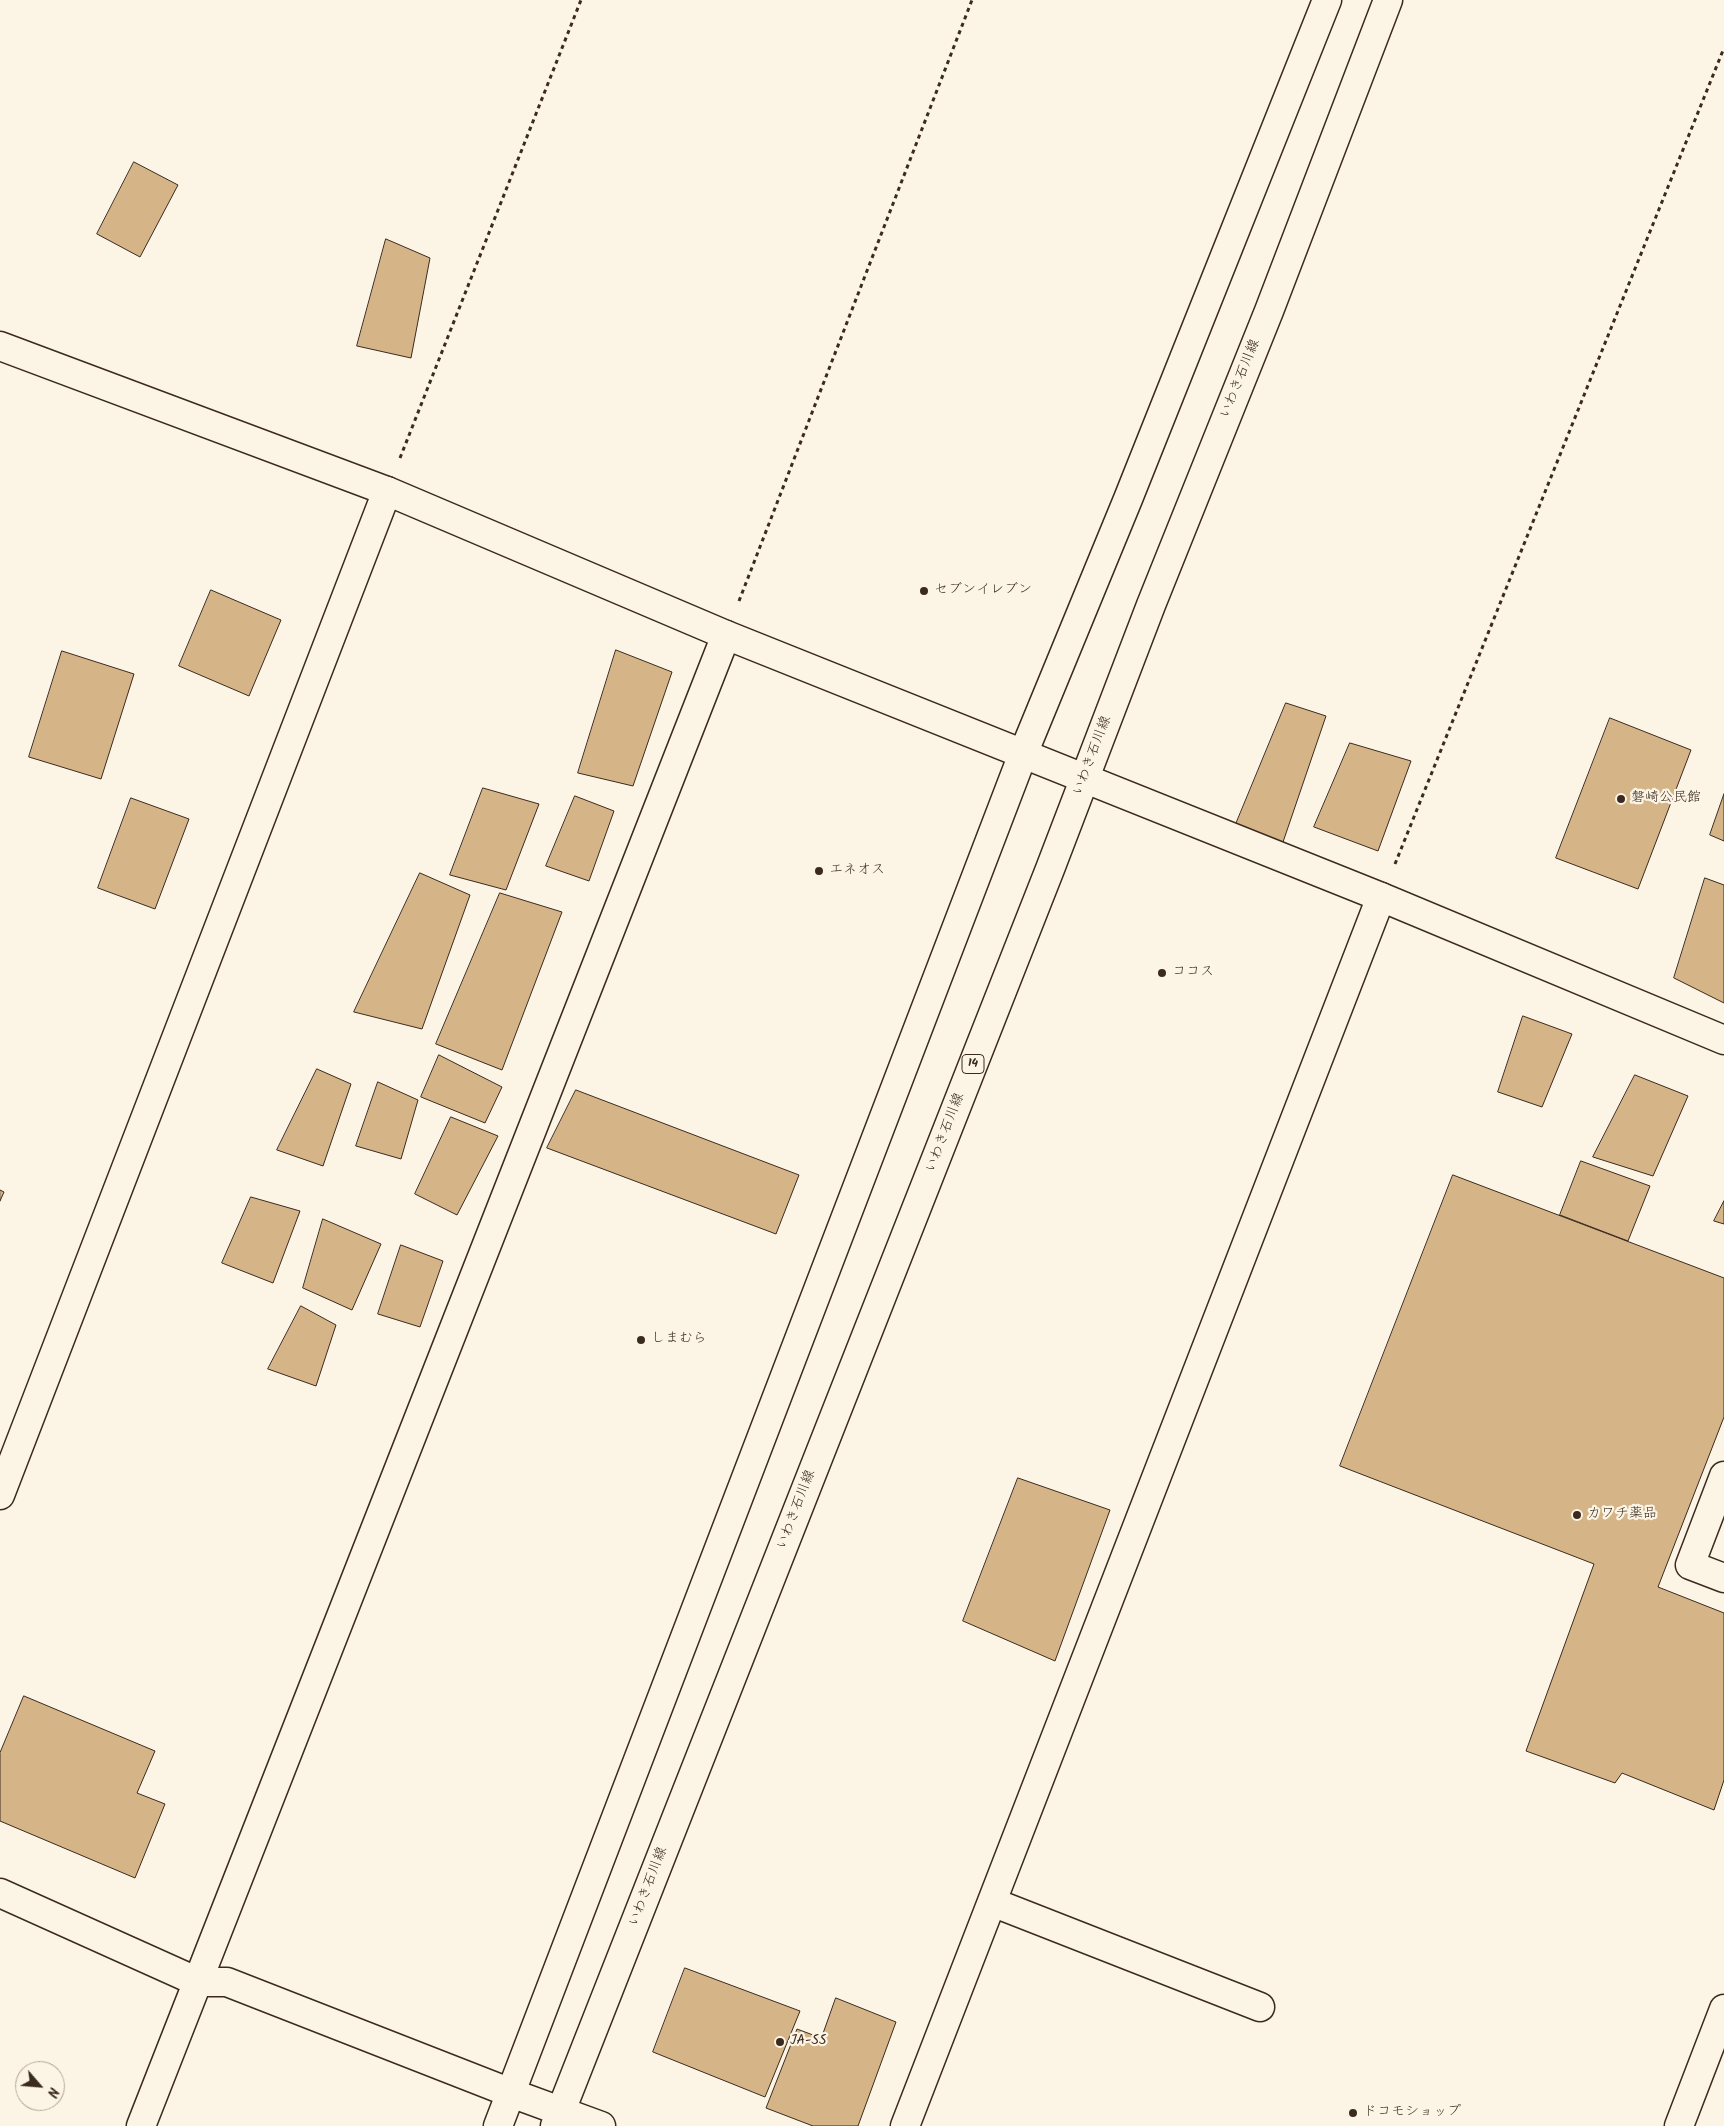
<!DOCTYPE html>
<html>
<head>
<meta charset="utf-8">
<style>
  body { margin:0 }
  #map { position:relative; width:1724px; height:2126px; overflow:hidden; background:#fcf5e5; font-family:Kalam,sans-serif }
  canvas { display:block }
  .north { position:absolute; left:15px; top:2061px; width:50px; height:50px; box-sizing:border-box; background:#fcf5e5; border:1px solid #afa495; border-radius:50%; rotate:117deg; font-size:14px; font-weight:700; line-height:20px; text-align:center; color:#3b2a1e }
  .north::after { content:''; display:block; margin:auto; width:18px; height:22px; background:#3b2a1e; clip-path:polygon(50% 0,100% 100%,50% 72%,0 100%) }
</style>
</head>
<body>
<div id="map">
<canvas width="1724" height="2126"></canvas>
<div class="north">N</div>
</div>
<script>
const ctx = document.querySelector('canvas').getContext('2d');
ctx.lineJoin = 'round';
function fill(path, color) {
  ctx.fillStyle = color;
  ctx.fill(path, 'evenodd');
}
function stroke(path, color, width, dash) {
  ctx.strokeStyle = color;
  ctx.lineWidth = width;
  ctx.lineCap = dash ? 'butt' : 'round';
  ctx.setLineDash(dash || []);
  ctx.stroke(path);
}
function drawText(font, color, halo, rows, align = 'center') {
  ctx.font = font + ' Kalam,"Klee One",sans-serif';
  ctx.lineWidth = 4.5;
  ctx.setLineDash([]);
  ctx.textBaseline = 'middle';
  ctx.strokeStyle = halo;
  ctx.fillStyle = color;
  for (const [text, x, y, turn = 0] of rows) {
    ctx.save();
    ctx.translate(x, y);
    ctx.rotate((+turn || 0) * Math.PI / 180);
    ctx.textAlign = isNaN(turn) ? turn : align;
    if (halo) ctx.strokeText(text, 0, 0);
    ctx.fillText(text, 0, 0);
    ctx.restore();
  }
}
const building = new Path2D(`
  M134 162 178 185 140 257 97 234Z
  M386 239 430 258 411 358 357 346Z
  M211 590 281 620 249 696 179 666Z
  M616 650 672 672 633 786 578 773Z
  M62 651 134 674 101 779 29 757Z
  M1286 703 1326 716 1282 845 1236 824Z
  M1610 718 1691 750 1638 889 1556 858Z
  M1350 743 1411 761 1378 851 1314 827Z
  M483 788 539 804 506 890 450 875Z
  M1724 794V841L1710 835Z
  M575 796 614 811 589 881 546 866Z
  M131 798 189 819 155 909 98 888Z
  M420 873 470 895 422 1029 354 1012Z
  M1705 878 1724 885V1003L1674 978Z
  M500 893 562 912 502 1070 436 1044Z
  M1523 1016 1572 1034 1542 1107 1498 1092Z
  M439 1055 502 1087 485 1123 421 1097Z
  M317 1069 351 1084 323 1166 277 1150Z
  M1635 1075 1688 1096 1653 1176 1593 1157Z
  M378 1082 418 1100 401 1159 356 1146Z
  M576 1090 799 1175 776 1234 547 1148Z
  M451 1117 498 1136 457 1215 415 1194Z
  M1581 1161 1650 1186 1628 1241 1560 1215Z
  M1453 1175 1724 1278V1417L1658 1587 1724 1613V1780L1714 1810 1622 1773 1615 1783 1526 1751 1594 1564 1340 1466Z
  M0 1190 4 1192 0 1201Z
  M251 1197 300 1211 273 1283 222 1263Z
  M1724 1201V1224L1714 1221Z
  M323 1219 381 1244 352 1310 303 1288Z
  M401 1245 443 1261 420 1327 378 1314Z
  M301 1306 336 1325 316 1386 268 1369Z
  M1018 1478 1110 1510 1055 1661 963 1621Z
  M24 1696 155 1751 137 1793 165 1804 135 1878 0 1821V1753Z
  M685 1968 800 2011 765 2097 653 2052Z
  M836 1998 896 2022 858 2126H813L766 2108 797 2029 821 2038Z`);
const path = new Path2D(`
  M400 458 581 0
  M739 601 972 0
  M1395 864 1724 48`);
const street = new Path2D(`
  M1724 1476 1690 1565 1724 1578
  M0 1495 387 491
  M0 1893 198 1982H227L511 2093 601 2126
  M992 1902 1260 2007
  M141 2126 726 635
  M905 2126 1381 897
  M1679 2126 1724 2009`);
const secondary = new Path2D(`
  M0 346 387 491 726 635 1381 897 1724 1040`);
const primary = new Path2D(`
  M498 2126 1023 754 1128 499 1327 0
  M555 2126 1050 869 1151 605 1269 311 1388 0`);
const markers = [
  [924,591,5,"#3b2a1e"],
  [1621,799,5,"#3b2a1e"],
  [819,871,5,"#3b2a1e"],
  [1162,973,5,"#3b2a1e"],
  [641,1340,5,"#3b2a1e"],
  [1577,1515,5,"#3b2a1e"],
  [780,2042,5,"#3b2a1e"],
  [1353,2113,5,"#3b2a1e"]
];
const shields = [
  [973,1064,22]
];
const shieldNames = [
  ["14",973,1064]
];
const streetNames = [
  ["いわき石川線",1241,379,-68],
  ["いわき石川線",1093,756,-69],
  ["いわき石川線",946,1133,-69],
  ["いわき石川線",797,1510,-69],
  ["いわき石川線",649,1887,-69]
];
const poiNames = [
  ["セブンイレブン",934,591],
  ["磐崎公民館",1631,799],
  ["エネオス",829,871],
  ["ココス",1172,973],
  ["しまむら",651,1340],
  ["カワチ薬品",1587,1515],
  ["JA-SS",790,2042],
  ["ドコモショップ",1363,2113]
];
fill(building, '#d5b488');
stroke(building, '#3b2a1e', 1);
stroke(street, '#3b2a1e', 31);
stroke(secondary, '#3b2a1e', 31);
stroke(primary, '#3b2a1e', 31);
stroke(path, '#3b2a1e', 3, [4, 4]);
stroke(street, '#fcf5e5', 28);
stroke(secondary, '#fcf5e5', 28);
stroke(primary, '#fcf5e5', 28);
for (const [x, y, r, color] of markers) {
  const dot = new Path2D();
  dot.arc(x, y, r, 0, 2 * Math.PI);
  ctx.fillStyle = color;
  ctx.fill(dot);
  stroke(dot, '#fcf5e5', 2);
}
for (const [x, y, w] of shields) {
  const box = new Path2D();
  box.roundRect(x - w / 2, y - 9.5, w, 19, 4);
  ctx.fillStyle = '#fcf5e5';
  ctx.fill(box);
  stroke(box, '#3b2a1e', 1);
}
drawText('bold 12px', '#3b2a1e', null, shieldNames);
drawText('14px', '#3b2a1e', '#fcf5e5', streetNames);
drawText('14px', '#3b2a1e', '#fcf5e5', poiNames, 'left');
</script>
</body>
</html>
